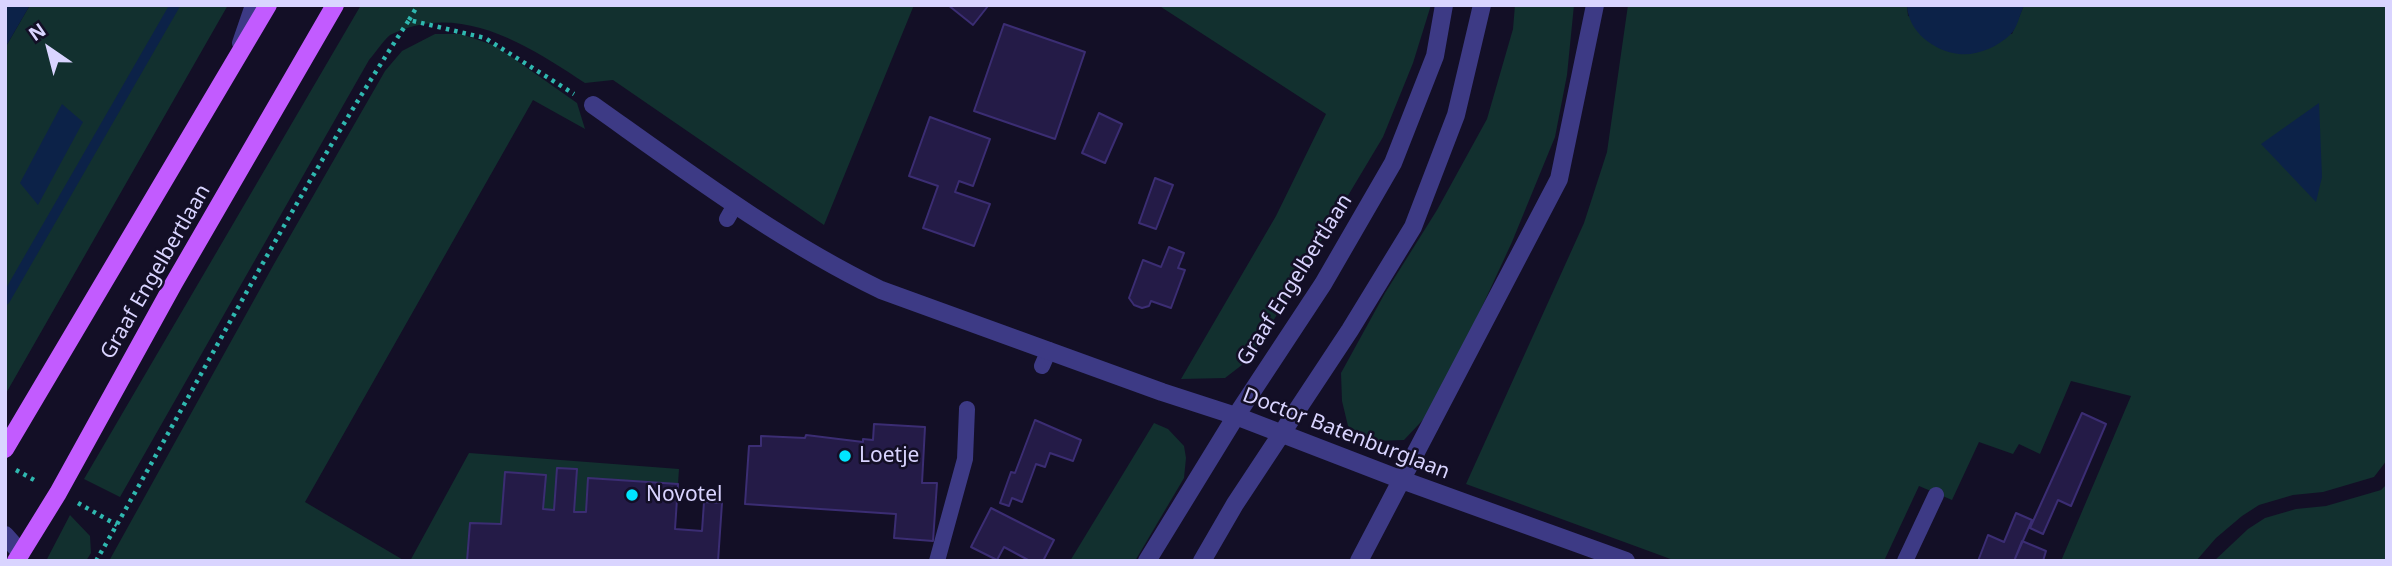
<!DOCTYPE html>
<html>
<head>
<meta charset="utf-8">
<style>
  body { margin:0 }
  #map { position:relative; width:2392px; height:566px; overflow:hidden; background:#130f26; font-family:"Noto Sans",sans-serif }
  canvas { display:block }
  .frame { position:absolute; inset:0; border:7px solid #d9d4ff; pointer-events:none }
  .north { position:absolute; left:14px; top:14px; width:70px; height:70px; -webkit-text-stroke:5px #130f26; paint-order:stroke; rotate:325deg; font-size:19px; font-weight:700; line-height:28px; text-align:center; color:#d9d4ff }
  .north::after { content:''; display:block; margin:auto; width:24px; height:32px; background:#d9d4ff; clip-path:polygon(50% 0,100% 100%,50% 72%,0 100%) }
</style>
</head>
<body>
<div id="map">
<canvas width="2392" height="566"></canvas>
<div class="frame"></div>
<div class="north">N</div>
</div>
<script>
const ctx = document.querySelector('canvas').getContext('2d');
ctx.lineJoin = 'round';
function fill(path, color) {
  ctx.fillStyle = color;
  ctx.fill(path, 'evenodd');
}
function stroke(path, color, width, dash) {
  ctx.strokeStyle = color;
  ctx.lineWidth = width;
  ctx.lineCap = dash ? 'butt' : 'round';
  ctx.setLineDash(dash || []);
  ctx.stroke(path);
}
function drawText(font, color, halo, rows, align = 'center') {
  ctx.font = font + ' "Noto Sans",sans-serif';
  ctx.lineWidth = 5;
  ctx.setLineDash([]);
  ctx.textBaseline = 'middle';
  ctx.strokeStyle = halo;
  ctx.fillStyle = color;
  for (const [text, x, y, turn = 0] of rows) {
    ctx.save();
    ctx.translate(x, y);
    ctx.rotate((+turn || 0) * Math.PI / 180);
    ctx.textAlign = isNaN(turn) ? turn : align;
    if (halo) ctx.strokeText(text, 0, 0);
    ctx.fillText(text, 0, 0);
    ctx.restore();
  }
}
const green = new Path2D(`
  M30 5H228L5 395V48Z
  M361 5H914L824 225 613 80 585 83C528 45 459 0 390 35 382 42 376 52 369 60L120 497 84 479Z
  M1158 5H1431L1413 63 1383 137 1251 358 1225 378 1181 379 1276 216 1326 114Z
  M1515 5H1574L1567 75 1555 137 1512 242 1436 406 1404 440 1374 441 1348 426 1342 401 1341 373 1385 293 1437 210 1487 119 1513 29Z
  M1628 5H1907L1908 16 2012 34 2024 5H2387V460L2374 477 2323 492 2293 495 2259 505 2242 516 2216 538 2196 561H2061L2131 396 2071 381 2040 454 2019 444 2013 454 1979 442 1952 500 1919 486 1884 561H1676L1466 484 1584 223 1607 152Z
  M435 34H461L496 46 577 103 585 129 533 100 305 502 405 561H109L274 264 385 71 402 51Z
  M1154 423 1168 429 1184 446 1186 458 1184 478 1135 561H1070Z
  M469 453 679 469 678 484 589 478 586 512H574L576 469 557 468 554 510 543 509 546 475 505 472 501 524 470 523 467 561H410Z
  M2387 484V561H2214L2248 529 2265 518 2296 509 2326 506 2381 490Z
  M70 515 90 536 91 553 86 561H46Z`);
const water = new Path2D(`
  M5 5H30L5 48Z
  M1907 5H2024C2020 14 2017 29 2010 35 1997 47 1977 56 1959 54 1934 51 1908 32 1907 5Z
  M2319 103 2322 177 2316 202 2261 144Z
  M62 104 83 122 38 205 20 183Z`);
const stream = new Path2D(`
  M5 300 175 5`);
const building = new Path2D(`
  M948 5H986L988 6 973 25Z
  M1004 24 1085 52 1055 139 974 111Z
  M1099 113 1122 124 1105 163 1082 153Z
  M930 117 990 139 973 186 959 181 955 192 990 204 974 246 923 228 938 186 909 176Z
  M1155 178 1173 185 1156 229 1139 223Z
  M1169 247 1184 253 1178 268 1185 270 1171 308 1151 301 1149 306 1142 308 1134 305 1129 298 1143 260 1161 267Z
  M2082 413 2106 424 2071 506 2058 500 2043 534 2030 528Z
  M1035 420 1081 440 1073 461 1050 453 1045 467 1036 464 1022 502 1012 498 1009 506 1000 503 1011 472 1015 473Z
  M874 424 925 427 922 483H937L933 541 894 538 896 514 745 504 749 446H761V436L805 438 806 435 863 442V439L873 440Z
  M557 468 577 469 574 512H586L588 478 678 484 675 529 702 531 704 502 722 503 718 561H467L470 523 501 524 505 472 546 475 543 509 554 510Z
  M991 508 1054 540 1043 561H1030L1004 547 997 560 971 547Z
  M2016 513 2032 520 2014 561H1978L1988 535 2004 542Z
  M2022 541 2046 551 2043 561H2014Z`);
const path = new Path2D(`
  M409 20 418 5
  M16 470 36 481
  M78 503 117 525
  M96 561C200 381 295 194 409 20L485 38 574 94`);
const service = new Path2D(`
  M240 43 253 5
  M727 219 735 205
  M1042 366 1049 350
  M937 561 965 459 967 409
  M1905 561 1936 495`);
const minor = new Path2D(`
  M593 105C686 171 778 240 881 290L1162 392 1236 416 1402 480 1626 561
  M1147 561 1236 416 1323 284 1393 163 1435 56 1444 5
  M1202 561 1235 504 1350 330 1413 227 1456 115 1482 5
  M1359 561 1559 179 1595 5`);
const tertiary = new Path2D(`
  M5 535 21 553`);
const primary = new Path2D(`
  M5 449 268 5
  M16 561 58 493 174 283 335 5`);
const markers = [
  [845,456,7,"#00e5ff"],
  [632,495,7,"#00e5ff"]
];
const streetNames = [
  ["Graaf Engelbertlaan",156,272,-60],
  ["Graaf Engelbertlaan",1295,280,-58],
  ["Doctor Batenburglaan",1346,434,21]
];
const poiNames = [
  ["Loetje",859,456],
  ["Novotel",646,495]
];
fill(green, '#12302f');
fill(water, '#0c2248');
stroke(stream, '#0c2248', 10);
fill(building, '#241b47');
stroke(building, '#3b2d73', 2);
stroke(path, '#2fb8b0', 4.5, [3.5, 5]);
stroke(service, '#3d3a85', 16);
stroke(minor, '#3d3a85', 18);
stroke(tertiary, '#3d3a85', 18);
stroke(primary, '#c25bff', 18);
for (const [x, y, r, color] of markers) {
  const dot = new Path2D();
  dot.arc(x, y, r, 0, 2 * Math.PI);
  ctx.fillStyle = color;
  ctx.fill(dot);
  stroke(dot, '#130f26', 2.5);
}
drawText('21px', '#d9d4ff', '#130f26', streetNames);
drawText('21px', '#d9d4ff', '#130f26', poiNames, 'left');
</script>
</body>
</html>
